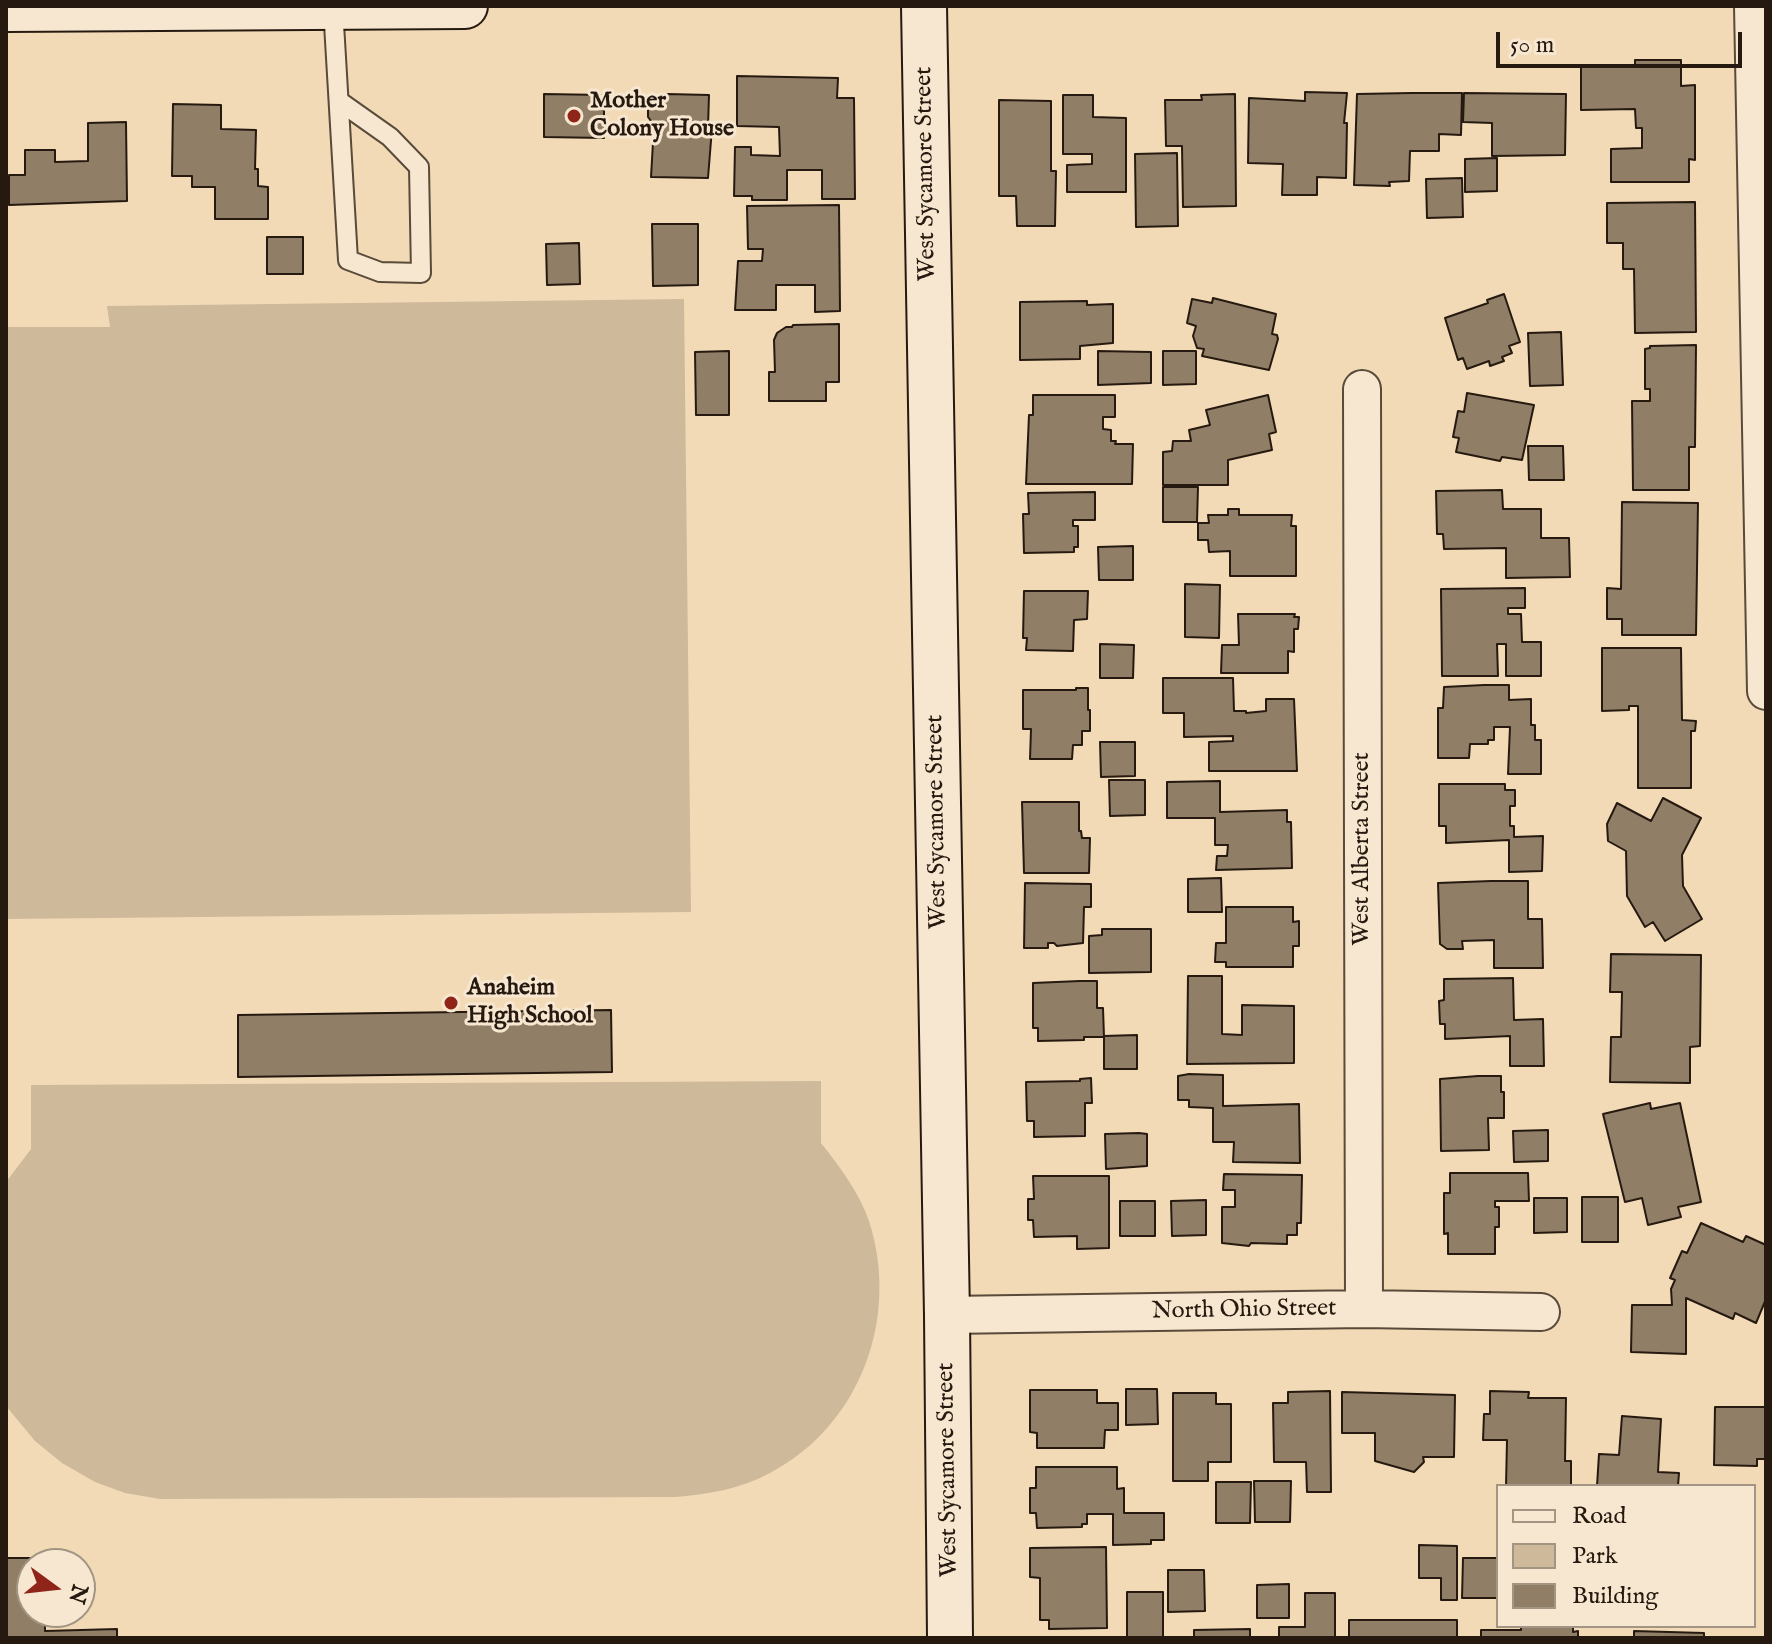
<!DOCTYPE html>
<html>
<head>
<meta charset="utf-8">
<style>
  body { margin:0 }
  #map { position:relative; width:1772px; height:1644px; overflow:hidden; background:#f2dab7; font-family:"IM FELL English",serif }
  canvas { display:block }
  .frame { position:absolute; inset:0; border:8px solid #261a10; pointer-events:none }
  .legend { position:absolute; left:1496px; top:1484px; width:260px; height:144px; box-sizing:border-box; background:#f7e7d0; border:2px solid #a39583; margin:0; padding:10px 14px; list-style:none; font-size:24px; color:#261a10 }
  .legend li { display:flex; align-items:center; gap:16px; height:40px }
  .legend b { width:40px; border:2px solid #a39583 }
  .north { position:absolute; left:16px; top:1548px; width:80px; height:80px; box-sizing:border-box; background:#f7e7d0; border:2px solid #a39583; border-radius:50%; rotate:105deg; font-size:22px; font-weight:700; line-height:32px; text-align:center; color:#261a10 }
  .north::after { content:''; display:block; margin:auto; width:28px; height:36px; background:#8f2418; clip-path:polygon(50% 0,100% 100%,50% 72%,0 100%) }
  .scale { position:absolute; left:1496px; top:32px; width:246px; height:36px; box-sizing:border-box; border:4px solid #261a10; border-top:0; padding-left:10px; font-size:24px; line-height:28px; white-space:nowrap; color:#261a10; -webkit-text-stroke:6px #f7e7d0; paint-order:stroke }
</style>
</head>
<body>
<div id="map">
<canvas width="1772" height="1644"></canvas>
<div class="frame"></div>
<ul class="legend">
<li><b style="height:10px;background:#f7e7d0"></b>Road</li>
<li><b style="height:22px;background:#cfb99b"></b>Park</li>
<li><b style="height:22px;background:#907e67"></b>Building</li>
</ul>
<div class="north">N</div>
<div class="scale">50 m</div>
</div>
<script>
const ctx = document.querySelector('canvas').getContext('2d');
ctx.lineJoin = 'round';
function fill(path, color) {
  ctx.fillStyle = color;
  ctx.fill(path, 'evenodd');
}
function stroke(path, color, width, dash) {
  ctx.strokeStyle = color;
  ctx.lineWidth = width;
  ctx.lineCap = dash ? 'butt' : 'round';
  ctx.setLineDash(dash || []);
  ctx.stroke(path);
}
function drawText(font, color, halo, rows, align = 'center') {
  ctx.font = font + ' "IM FELL English",serif';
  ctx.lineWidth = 6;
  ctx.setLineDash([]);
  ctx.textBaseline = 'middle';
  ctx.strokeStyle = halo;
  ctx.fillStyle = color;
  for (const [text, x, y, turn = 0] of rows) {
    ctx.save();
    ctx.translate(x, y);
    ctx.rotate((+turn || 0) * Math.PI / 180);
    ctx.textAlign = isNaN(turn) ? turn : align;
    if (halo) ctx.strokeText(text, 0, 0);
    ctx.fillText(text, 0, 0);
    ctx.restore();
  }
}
const green = new Path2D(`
  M684 299 691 912 6 919V327H110L107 306Z
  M821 1081V1143C840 1167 859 1192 869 1221 900 1317 861 1425 770 1473 741 1489 709 1494 676 1497L160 1499 125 1493 95 1482 62 1463 35 1441 6 1406V1182L31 1149V1085Z`);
const building = new Path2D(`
  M1635 60H1681V86L1695 85V160L1689 159V182H1611V149L1642 148V128H1636L1635 109 1581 110V67H1635Z
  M737 76 838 78 837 98H854L855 199H822V170H787V200H752V196H734L735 147H751V155L780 156 779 127 737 126Z
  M1305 92 1347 93 1344 123H1347L1346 178 1317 177V195H1282L1283 164 1248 163 1249 98 1305 101Z
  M1412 93H1462L1461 135 1439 134V151H1410L1409 181 1389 182 1390 186 1354 185 1357 94Z
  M1464 93 1566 94 1565 155 1492 156V123L1463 122Z
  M544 94 604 95V138L544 137Z
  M667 94 709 95 708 128H712L708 178 651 177 654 125 648 117V108L652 101 658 97H667Z
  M1235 94 1236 206 1183 207 1182 146H1166L1165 100H1202L1201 95Z
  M1063 95H1093V117L1126 118V192H1067V165L1092 164V154H1063Z
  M999 100 1051 101V171H1056L1055 226H1017L1016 196H999Z
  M173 104 221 105V129L256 130 255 169H258V186L268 187V219H215V187H192V176H172Z
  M126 122 127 201 9 205V175H25V150H55V162L88 161V123Z
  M1177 153 1178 226 1136 227 1135 154Z
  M1497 158V191L1465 192V159Z
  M1462 178 1463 217 1427 218 1426 179Z
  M1695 202 1696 332 1635 333 1634 269H1623V243H1607V203Z
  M839 205 840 311 815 312V285H776V310H735L738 261H762L763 249H748L747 206Z
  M652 224H698V285L653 286Z
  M267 237H303V274H267Z
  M579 243 580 284 547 285 546 244Z
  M1504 294 1520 342 1509 346 1512 353 1502 357 1504 361 1490 366 1489 361 1467 369 1463 358 1458 360 1445 318 1488 303 1487 300Z
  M1213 298 1276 314 1272 334 1277 335 1278 339 1269 370 1202 356 1204 349 1197 348 1193 336 1196 326 1187 323 1192 299 1212 303Z
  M1087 301V305L1113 304V343L1080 346V359L1020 360V302Z
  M839 324V382H826V401H769V372H775L774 340 777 333 786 327H792L793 325Z
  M1561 332 1563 385 1530 386 1528 333Z
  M1696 345 1695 447H1689V490H1633L1632 401H1650V389H1645V349L1650 348V346Z
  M729 351V415H696L695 352Z
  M1098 351 1151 352V383L1098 385Z
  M1163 351H1196V384L1163 385Z
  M1467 393 1534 405 1522 460 1502 457 1500 461 1456 452 1459 438 1453 437 1458 411 1464 412Z
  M1033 395H1115V417H1103V429L1111 430V441H1116L1115 444H1133L1132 484H1026L1029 415H1033Z
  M1268 395 1276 432 1269 434 1272 450 1228 460V485H1163V452L1172 451 1173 441H1191L1189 430 1210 425 1206 410Z
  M1528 446H1563L1564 480H1529Z
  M1163 487H1198L1197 522H1163Z
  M1502 490 1503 509H1541V538H1569L1570 577 1506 578V548L1444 549 1443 534H1437L1436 491Z
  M1095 492V520H1073V526H1078V547H1074V552L1024 553 1023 514H1029L1028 493Z
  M1622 502 1698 503 1696 635H1622V619H1607V588L1621 589Z
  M1228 509H1239V515H1292L1291 526H1296V576H1230V551L1209 552 1208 540H1198V523H1209L1208 515H1228Z
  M1133 546V580H1099L1098 547Z
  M1185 584 1220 585 1219 638 1185 637Z
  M1525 588V608H1508V614H1521L1522 642H1541V676H1506V644H1497L1498 676H1442L1441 589Z
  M1024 591H1088L1087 619 1074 620 1073 651 1026 650 1027 638H1023Z
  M1238 614H1295L1294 617H1299L1298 629H1294V652L1288 651V673H1221L1222 645H1239Z
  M1100 644 1134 645 1133 678H1100Z
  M1602 648H1681L1682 720 1696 721 1695 731H1691V788H1638V706H1629V710L1602 711Z
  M1163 678H1233L1234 711H1246V713L1266 711V699H1294L1297 771H1209V742L1233 741V736L1184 737V713H1163Z
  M1484 685H1509V700L1531 699V725H1535V740H1541V774H1508L1510 727H1494V740H1488V744H1470L1469 758H1438V708H1443L1444 687Z
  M1076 688H1088V710H1090V731H1082V745H1073L1072 759H1030L1031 729H1023V690H1076Z
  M1100 742H1135V776L1101 777Z
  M1109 780H1145V815L1110 816Z
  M1220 781V812L1287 810V822H1291L1292 868 1216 870 1217 856H1227L1228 845H1215V818H1167V782Z
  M1439 784H1505V790H1515V806H1510V826H1514V837L1543 836 1542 871 1509 872V840L1446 843V826H1439Z
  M1663 798 1701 818 1682 855 1683 886 1702 919 1665 941 1653 922 1645 927 1627 896 1626 851 1608 841 1607 824 1617 803 1651 821Z
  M1022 802H1079V831H1081L1082 838H1090L1089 873H1024Z
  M1221 878 1222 912H1188V879Z
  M1491 881H1528V919H1542L1543 968H1494V940L1462 941 1463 949H1447L1440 944 1438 883Z
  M1025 883 1091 884V907H1084L1083 943 1057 946 1054 943H1048V948H1024Z
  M1226 907H1293V922L1299 921V946H1293V967H1226V962H1215L1216 943H1226Z
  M1102 929H1151V972L1089 973V936L1102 935Z
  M1611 954 1701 955 1700 1046 1690 1047V1083L1610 1082 1611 1037H1621L1622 992H1610Z
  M1188 976H1222V1034L1242 1035V1005L1294 1006V1063L1187 1064Z
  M1513 978 1514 1020 1543 1019 1544 1066H1510V1036L1445 1039V1024H1440L1439 1001 1444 1000V979Z
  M1080 981H1097V1008H1103L1104 1037H1084V1040L1038 1041V1028H1033V983Z
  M611 1010 612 1072 238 1077V1015Z
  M1137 1035V1069H1104V1036Z
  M1189 1074 1223 1075V1106L1299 1104 1300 1163 1233 1162 1234 1142H1213V1108L1189 1107V1100H1178V1076Z
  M1478 1076H1501V1092H1504V1118H1488L1489 1150 1441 1151 1440 1079Z
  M1091 1078 1092 1103H1085V1136L1034 1137V1121H1027L1026 1082 1080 1081V1079Z
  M1650 1103 1651 1109 1680 1103 1701 1202 1678 1207 1681 1217 1648 1225 1642 1198 1625 1202 1603 1114Z
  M1548 1130V1161L1514 1162 1513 1131Z
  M1139 1133 1147 1134V1166L1106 1169 1105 1134Z
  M1450 1173H1528L1529 1201H1495V1207H1499V1227H1495V1254H1448V1233L1444 1234V1193H1450Z
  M1224 1174 1302 1175 1301 1223H1297V1235H1287V1244L1251 1243 1249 1246 1222 1243V1207H1235V1190H1223Z
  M1033 1176H1109V1248L1077 1249V1236L1034 1237 1033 1220H1028V1199H1034Z
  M1582 1197H1618V1242H1582Z
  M1534 1198H1567V1232L1534 1233Z
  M1206 1200V1235L1172 1236 1171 1201Z
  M1120 1201H1155V1236H1120Z
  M1701 1223 1743 1242 1746 1236 1766 1245V1299L1756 1323 1735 1313 1733 1319 1686 1298V1354L1631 1352 1632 1305H1672L1671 1289 1675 1280 1670 1278 1682 1251 1687 1253Z
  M1126 1389H1157L1158 1424 1126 1425Z
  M1030 1390H1097V1403H1118V1430H1105L1104 1448H1037V1433L1030 1432Z
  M1330 1391 1331 1492H1307L1306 1462H1274L1273 1403H1288V1392Z
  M1490 1391 1529 1392 1528 1398H1566L1565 1461H1571V1486H1506L1507 1440H1483L1484 1414H1490Z
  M1342 1392 1455 1395 1454 1457H1423L1424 1462 1414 1472 1375 1461V1433H1342Z
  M1173 1393H1216V1404H1231V1462H1208V1481H1173Z
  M1715 1407H1766V1459H1757V1466L1714 1465Z
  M1622 1416 1661 1419 1658 1472 1679 1473 1678 1486H1597L1599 1454 1619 1455Z
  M1036 1467H1117V1489L1124 1488V1513H1164V1540H1151V1544L1113 1545V1514H1087V1524H1082V1527L1037 1528 1036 1513H1030V1488H1036Z
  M1254 1481H1291L1290 1522H1255Z
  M1216 1482H1251L1250 1523H1216Z
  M1419 1545 1457 1546V1600H1441V1578H1419Z
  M1106 1547 1107 1628 1049 1629V1620H1040V1578L1030 1577V1548Z
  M6 1558H44V1564H32V1612H45V1631L117 1629V1638H6Z
  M1463 1558H1498V1598H1462Z
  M1168 1570H1204L1205 1611 1168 1612Z
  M1289 1584V1618H1257V1585Z
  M1127 1592H1163V1637H1127Z
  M1305 1593H1335V1638H1279V1627H1305Z
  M1349 1620H1457V1638H1349Z
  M1521 1626H1573V1632L1578 1631V1638H1481V1630H1521Z
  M1250 1629V1638H1182H1194V1630Z
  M1634 1631 1704 1633V1638H1634Z`);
const lane = new Path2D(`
  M333 7 348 260 380 272 421 273 419 167 390 137 339 101`);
const street = new Path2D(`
  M1753 6 1766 691
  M1362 389 1364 1309
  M947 1315 1364 1309 1541 1312`);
const secondary = new Path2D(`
  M924 6 947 1315 950 1638
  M6 9 465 6`);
const markers = [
  [574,116,8,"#8f2418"],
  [451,1003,8,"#8f2418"]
];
const poiNames = [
  ["Mother",590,102],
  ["Colony House",590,130],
  ["Anaheim",467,989],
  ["High School",467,1017]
];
const streetNames = [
  ["West Sycamore Street",927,174,-91],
  ["West Sycamore Street",938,822,-91],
  ["West Alberta Street",1363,849,-90],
  ["North Ohio Street",1244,1311,-1],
  ["West Sycamore Street",949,1470,-91]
];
fill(green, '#cfb99b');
fill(building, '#907e67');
stroke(building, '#261a10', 2);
stroke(lane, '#594a3a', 22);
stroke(street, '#594a3a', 40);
stroke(secondary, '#261a10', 48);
stroke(lane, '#f7e7d0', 18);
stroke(street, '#f7e7d0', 36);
stroke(secondary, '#f7e7d0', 44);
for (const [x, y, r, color] of markers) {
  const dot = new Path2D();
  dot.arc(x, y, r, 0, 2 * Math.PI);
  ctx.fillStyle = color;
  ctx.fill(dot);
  stroke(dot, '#f7e7d0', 3);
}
drawText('bold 24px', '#261a10', '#f7e7d0', poiNames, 'left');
drawText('24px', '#261a10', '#f7e7d0', streetNames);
</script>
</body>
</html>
